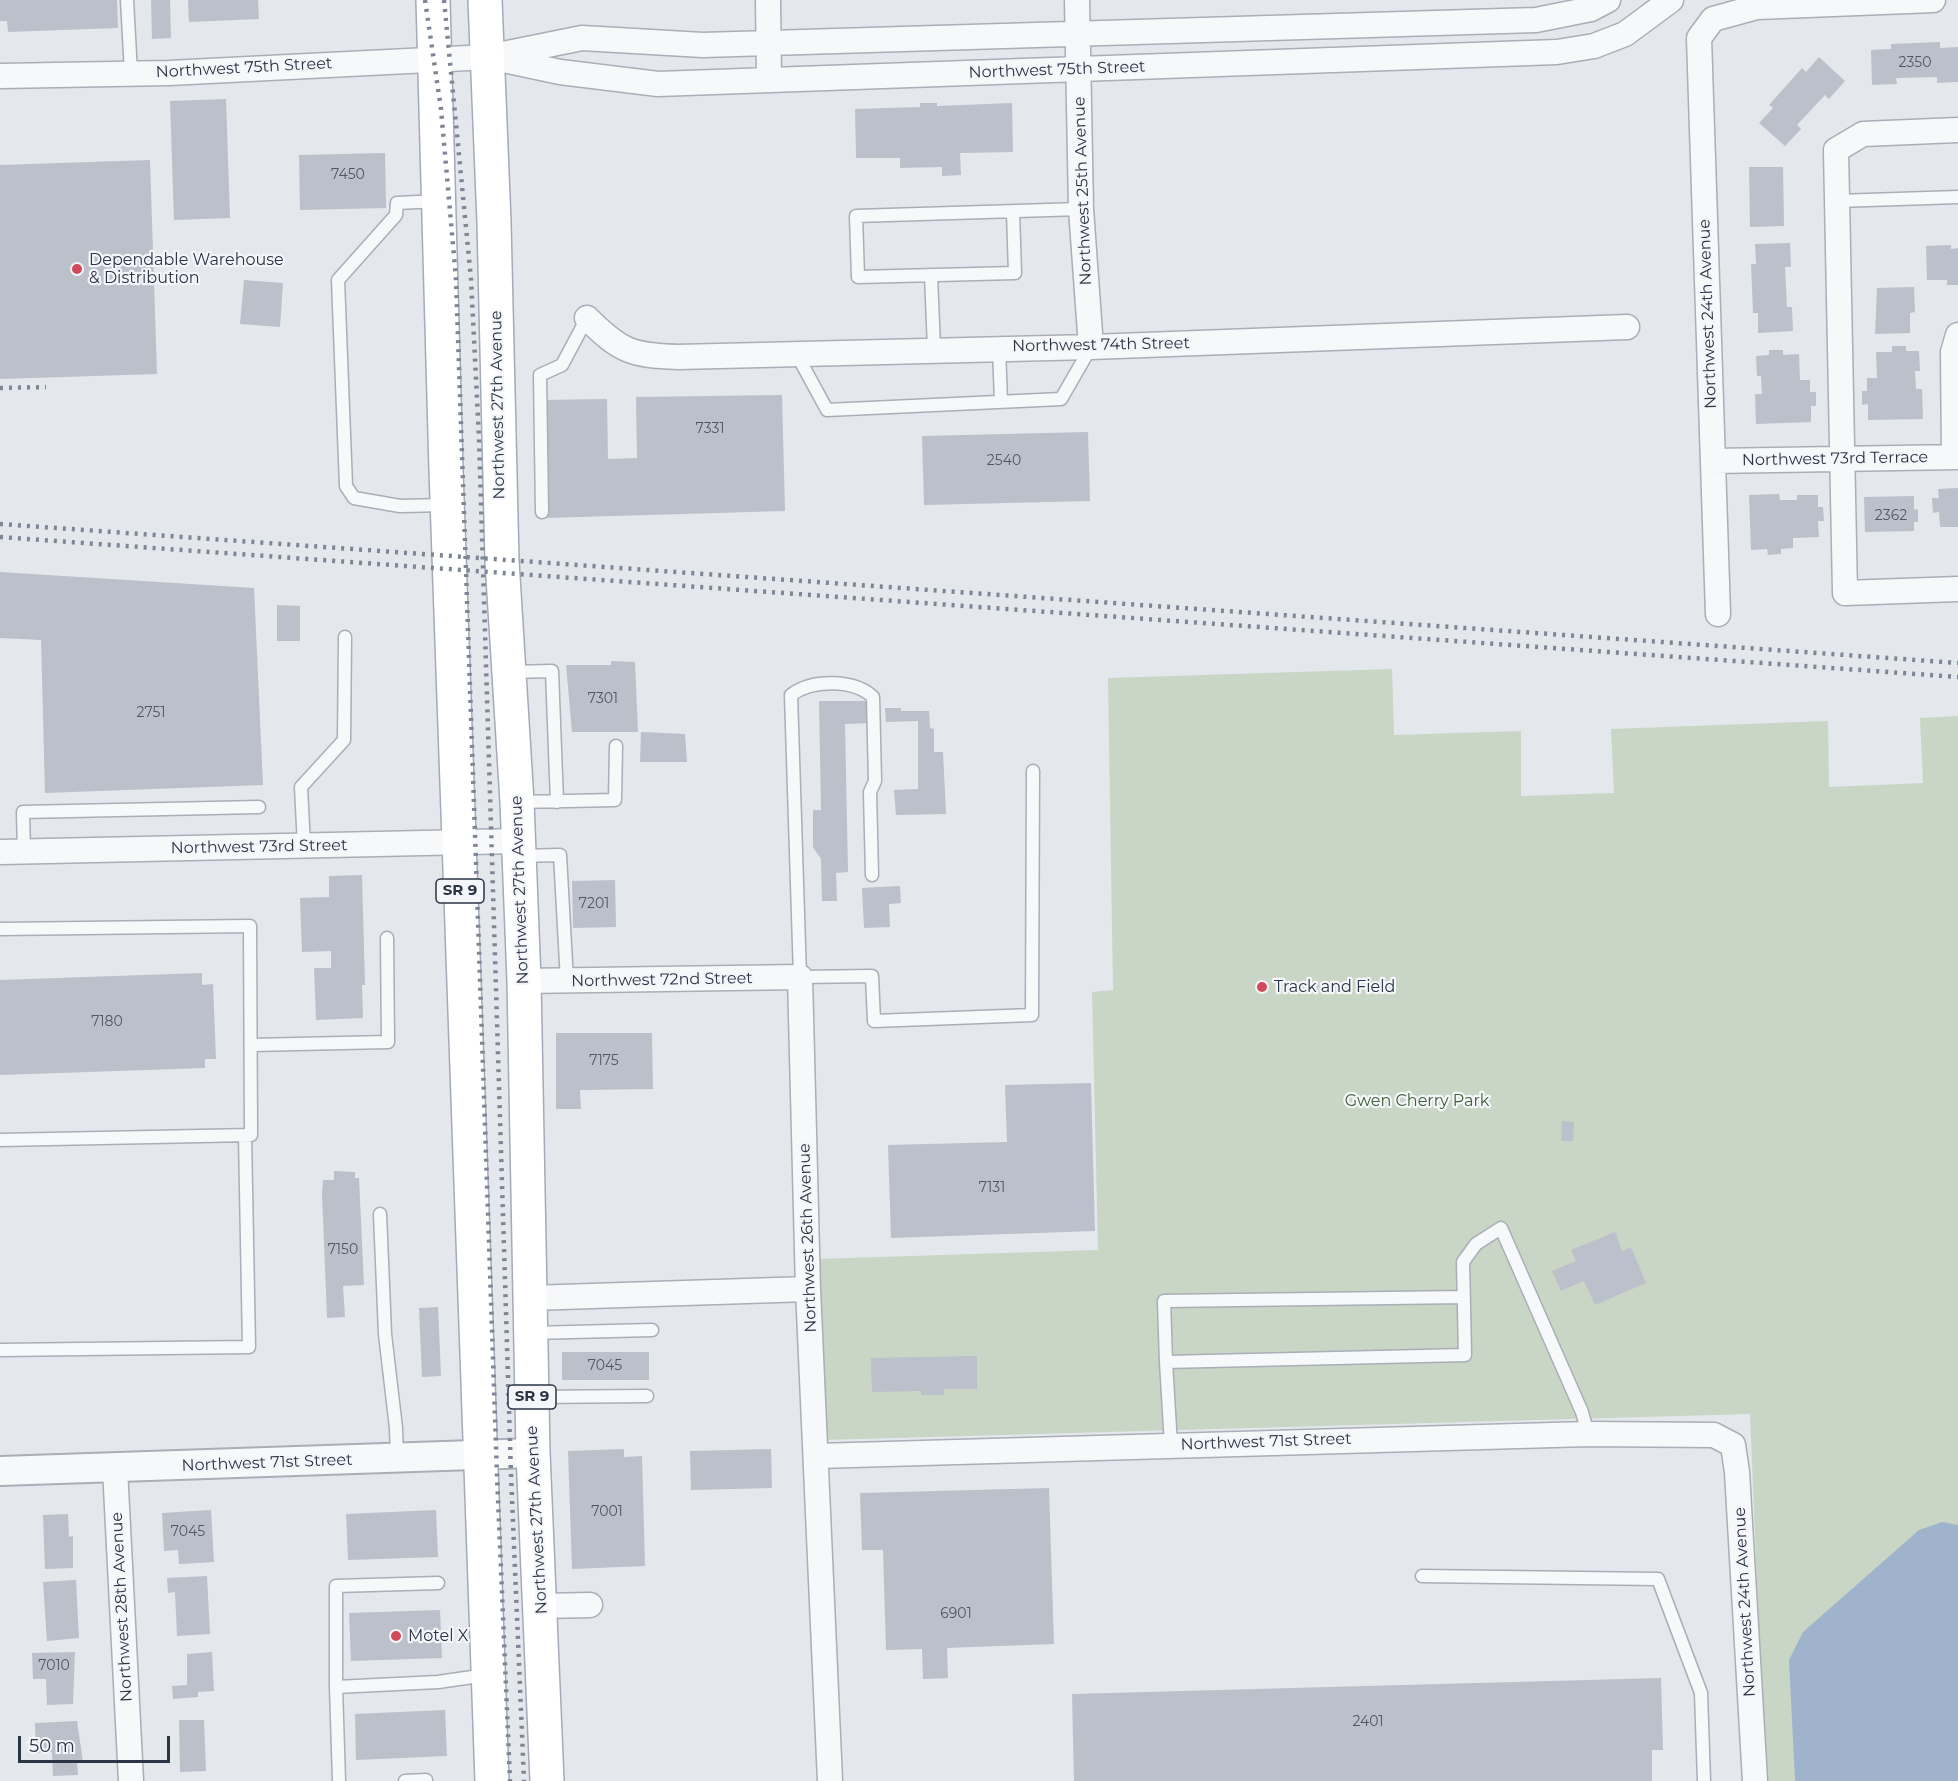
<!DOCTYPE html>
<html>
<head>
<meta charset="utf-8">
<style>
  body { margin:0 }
  #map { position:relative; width:1958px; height:1781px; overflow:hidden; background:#e4e7ec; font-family:Montserrat,sans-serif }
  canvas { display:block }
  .scale { position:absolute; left:18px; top:1736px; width:152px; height:27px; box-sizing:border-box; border:3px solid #2b3445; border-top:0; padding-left:8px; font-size:18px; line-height:21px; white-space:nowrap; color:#2b3445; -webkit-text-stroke:4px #f4f6f9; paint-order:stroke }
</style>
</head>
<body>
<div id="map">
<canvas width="1958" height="1781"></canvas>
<div class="scale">50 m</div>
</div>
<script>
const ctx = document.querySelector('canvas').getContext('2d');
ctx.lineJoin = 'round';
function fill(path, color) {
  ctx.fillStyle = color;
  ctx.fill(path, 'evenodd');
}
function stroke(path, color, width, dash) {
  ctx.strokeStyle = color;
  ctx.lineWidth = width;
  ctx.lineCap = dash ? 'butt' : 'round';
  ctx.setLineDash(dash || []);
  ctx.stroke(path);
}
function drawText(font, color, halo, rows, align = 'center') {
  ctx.font = font + ' Montserrat,sans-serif';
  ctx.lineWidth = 4.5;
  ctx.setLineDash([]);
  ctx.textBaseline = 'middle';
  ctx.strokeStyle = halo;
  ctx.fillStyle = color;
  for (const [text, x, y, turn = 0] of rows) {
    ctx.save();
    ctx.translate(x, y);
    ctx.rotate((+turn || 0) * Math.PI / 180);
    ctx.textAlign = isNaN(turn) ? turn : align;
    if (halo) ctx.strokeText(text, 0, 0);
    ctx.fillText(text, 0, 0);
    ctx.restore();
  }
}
const green = new Path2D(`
  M1392 669 1394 735 1521 731V796L1614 793 1611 729 1828 721 1829 787 1923 783 1920 718 1958 716V1781H1765L1750 1414 823 1440 817 1259 1098 1250 1092 992 1113 990 1108 678Z`);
const water = new Path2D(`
  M1942 1522 1958 1525V1781H1795L1789 1660 1803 1632 1919 1530Z`);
const building = new Path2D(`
  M0 0H117L118 28 8 32 7 21H0Z
  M151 0H170L171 38 152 39Z
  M188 0H258L259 19 189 22Z
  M1940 42V48L1958 47V82L1937 83V77L1896 78 1897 84 1872 85 1871 50 1891 49V44Z
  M1819 57 1845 81 1829 99 1825 95 1797 125 1801 129 1785 146 1759 123 1773 108 1769 105 1802 68 1806 72Z
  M226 99 230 218 174 220 170 101Z
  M920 103H937V106L1012 103 1013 152 960 153 961 175 942 176V167L900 168V158H856L855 109 920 107Z
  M385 153 386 208 300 210 299 155Z
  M150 160 157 374 0 379V165Z
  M1749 167H1783L1784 226 1750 227Z
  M1790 243 1791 267H1785L1787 307H1792L1793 331 1758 333V313H1753L1751 264H1756L1755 244Z
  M1951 245V249L1958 248V285H1947V280H1927L1926 246Z
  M244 280 283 283 280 327 240 324Z
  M1914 287 1915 312 1910 313V333L1875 334 1877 288Z
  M1892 346H1906V351H1919L1920 371H1915L1916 389H1922L1923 419 1868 420V404L1862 405V391H1867V378H1877L1876 352H1892Z
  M1769 350H1783V355L1799 354 1800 380H1810V392H1816V406H1811V422L1756 424 1755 394H1762L1761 376H1757L1756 356 1769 355Z
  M782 395 785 511 545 518 543 400 607 399 608 459 637 458 636 397Z
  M1088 432 1090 501 924 505 922 436Z
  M1958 488V527H1940L1939 512 1933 513 1932 498H1939L1938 489Z
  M1779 494 1780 500H1797V495H1818V507H1823L1824 521H1818L1819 537 1793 538V548L1781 549V554L1768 555 1767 549 1751 550 1749 495Z
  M1914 496V510L1918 509V522H1914V531L1865 532 1864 497Z
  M0 572 254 588 263 785 45 793 41 640 0 638Z
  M277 605 300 606V641H277Z
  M611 661 635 662 638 732H572L566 665H611Z
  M819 701H871L872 723 845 724 848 872 836 873 837 901H822L821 859 813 847V810H821Z
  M885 708H901V711H929L930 728 934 729V752H943L946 814 896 815 894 790 918 789V721L886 722Z
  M641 732 685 734 687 762H640Z
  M362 875 365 985H362L363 1018 316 1020 314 968H331V951L302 952 300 898 329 897V876Z
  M615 880 616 927 573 928 572 881Z
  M900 886 901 903 889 904 890 927 864 928 862 888Z
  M202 973V985L213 984 216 1059H205V1068L0 1075V980Z
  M556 1033H652L653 1089 580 1090 581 1109H556Z
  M1091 1083 1095 1231 891 1238 888 1145 1007 1142 1005 1085Z
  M1562 1121 1574 1122 1573 1141H1561Z
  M334 1171 355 1172V1178H359L364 1285 343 1286 345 1317 327 1318 322 1194 323 1180H334Z
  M1615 1232 1622 1251 1631 1247 1646 1283 1595 1305 1584 1281 1561 1291 1552 1271 1576 1261 1571 1250Z
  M438 1307 441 1376 422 1377 419 1308Z
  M562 1352H649V1380H562Z
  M977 1356V1389H944V1395H921V1391L872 1392 871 1358Z
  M624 1449V1457L642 1456 645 1566 572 1569 568 1451Z
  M771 1449 772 1488 691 1490 690 1451Z
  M1049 1488 1054 1644 947 1648 948 1678 923 1679 922 1649 886 1650 883 1550H862L860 1493Z
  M211 1510 214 1562 179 1564 178 1550 164 1551 162 1513Z
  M436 1510 438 1557 348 1560 346 1514Z
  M68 1514 69 1537 73 1536V1568L45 1569 43 1515Z
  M207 1576 210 1634 177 1636 175 1592 168 1593 167 1578Z
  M76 1580 79 1638 47 1641 43 1582Z
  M440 1610 442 1658 351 1661 349 1613Z
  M75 1652 73 1704 47 1705 46 1679H33L32 1653Z
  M212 1652 214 1691 198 1692V1697L173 1699 172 1686 187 1685V1654Z
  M1661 1678 1663 1750H1652V1781H1074L1072 1694Z
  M445 1710 447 1756 356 1760 355 1714Z
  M179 1720H204L206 1771 180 1772Z
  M77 1721 83 1762H77L78 1775 53 1776 52 1752 36 1753 35 1723Z`);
const service = new Path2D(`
  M127 0 131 73
  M438 201 397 203 396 215 338 280 346 486 354 498 400 506 446 505
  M1837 201 1958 197
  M1013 212 1015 273 858 277 856 216 1081 209
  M931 275 934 349
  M999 348 1001 402
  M796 353 827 410 1061 399 1091 347
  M542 512 540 375 562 365 587 318
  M510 672 552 671 557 802
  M518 802 615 800 616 746
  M304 846 301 787 344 740 345 637
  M24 852 23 812 259 807
  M519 856 560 855 567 981
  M872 875 870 792 875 781 873 697C854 679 812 679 791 695L800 977 872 976 874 1021 1032 1015 1033 771
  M0 929 250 926 251 1135 0 1140
  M251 1045 388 1042 387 938
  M380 1214 385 1334 396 1428 397 1457
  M531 1333 652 1330
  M0 1350 249 1347 245 1135
  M1166 1362 1164 1301 1464 1297
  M533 1397 647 1396
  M1171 1445 1166 1362 1465 1355 1463 1262 1476 1244 1501 1228 1582 1412 1588 1434
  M1422 1576 1658 1579 1701 1693 1704 1781
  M336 1687V1586L438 1583
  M339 1781 336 1687 438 1682 486 1675
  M405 1781 426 1780`);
const minor = new Path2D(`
  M768 0 769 80
  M1077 0 1081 209 1091 347
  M499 59 560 72 658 84 1557 52 1594 46 1625 34 1671 0
  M0 76 169 73 488 57 582 38 703 45 1536 20 1591 9 1608 0
  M1958 130 1863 134 1836 150 1845 593 1958 589
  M587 318C621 352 631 355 678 357L1091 347 1627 327
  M1954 457 1953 352 1958 335
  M1713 461 1958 457
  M1718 614 1699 38 1713 19 1757 7 1933 0
  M0 852 518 841
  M524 981 800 977 808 1289 830 1781
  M530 1298 808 1289
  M817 1456 1588 1434 1714 1435 1733 1445 1737 1472 1755 1781
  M115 1468 131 1781
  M542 1606 590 1605`);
const tertiary = new Path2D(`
  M0 1471 533 1453`);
const primary = new Path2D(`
  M433 0 446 470 492 1781
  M485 0 494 222 502 561 517 802 524 981 533 1453 547 1781`);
const rail = new Path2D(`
  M425 0 441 109 456 279 497 1475 510 1781
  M444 0 471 279 479 438 511 1475 524 1781
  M0 388 46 387
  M0 524 1958 663
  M0 537 1958 677`);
const markers = [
  [77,269,6,"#d1495b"],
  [1262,987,6,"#d1495b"],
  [396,1636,6,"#d1495b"]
];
const numberNames = [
  ["2350",1915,63],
  ["7450",348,175],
  ["7331",710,429],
  ["2540",1004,461],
  ["2362",1891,516],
  ["7301",603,699],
  ["2751",151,713],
  ["7201",594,904],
  ["7180",107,1022],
  ["7175",604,1061],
  ["7131",992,1188],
  ["7150",343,1250],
  ["7045",605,1366],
  ["7001",607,1512],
  ["7045",188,1532],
  ["6901",956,1614],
  ["7010",54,1666],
  ["2401",1368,1722]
];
const shields = [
  [460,891,48],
  [532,1397,48]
];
const shieldNames = [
  ["SR 9",460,891],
  ["SR 9",532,1397]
];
const streetNames = [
  ["Northwest 75th Street",244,68,-3],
  ["Northwest 75th Street",1057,70,-2],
  ["Northwest 25th Avenue",1083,191,-92],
  ["Northwest 24th Avenue",1708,314,-92],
  ["Northwest 74th Street",1101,345,-1],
  ["Northwest 27th Avenue",498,405,-91],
  ["Northwest 73rd Terrace",1835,459,-1],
  ["Northwest 73rd Street",259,847,-1],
  ["Northwest 27th Avenue",520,890,-92],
  ["Northwest 72nd Street",662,980,-1],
  ["Northwest 26th Avenue",808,1238,-92],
  ["Northwest 71st Street",1266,1442,-2],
  ["Northwest 71st Street",267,1463,-2],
  ["Northwest 27th Avenue",537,1520,-93],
  ["Northwest 24th Avenue",1745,1602,-93],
  ["Northwest 28th Avenue",122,1607,-93]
];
const poiNames = [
  ["Dependable Warehouse",89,260],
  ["& Distribution",89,278],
  ["Track and Field",1274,987],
  ["Motel X",408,1636]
];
const parkNames = [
  ["Gwen Cherry Park",1417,1101]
];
fill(green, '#c9d6c5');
fill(water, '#9fb4cc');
fill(building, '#bbc0ca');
stroke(service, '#a9aeb7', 15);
stroke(minor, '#a9aeb7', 27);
stroke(tertiary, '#a9aeb7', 32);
stroke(primary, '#a3abb8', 36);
stroke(service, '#f7f8fa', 12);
stroke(minor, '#f7f8fa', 24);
stroke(tertiary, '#f7f8fa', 28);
stroke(primary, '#fff', 33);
stroke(rail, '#7d8696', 4.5, [3, 6]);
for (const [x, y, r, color] of markers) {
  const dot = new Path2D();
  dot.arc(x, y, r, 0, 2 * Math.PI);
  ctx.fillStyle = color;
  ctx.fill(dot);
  stroke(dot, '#f4f6f9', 2);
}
drawText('14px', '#4f5766', null, numberNames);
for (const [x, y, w] of shields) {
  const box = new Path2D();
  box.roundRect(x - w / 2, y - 12, w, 24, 4.5);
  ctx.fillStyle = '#f4f6f9';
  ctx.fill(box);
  stroke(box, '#2b3445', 1.5);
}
drawText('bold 15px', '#2b3445', null, shieldNames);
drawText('16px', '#2b3445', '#f4f6f9', streetNames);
drawText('16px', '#2b3445', '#f4f6f9', poiNames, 'left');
drawText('16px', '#3f6138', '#f4f6f9', parkNames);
</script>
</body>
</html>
